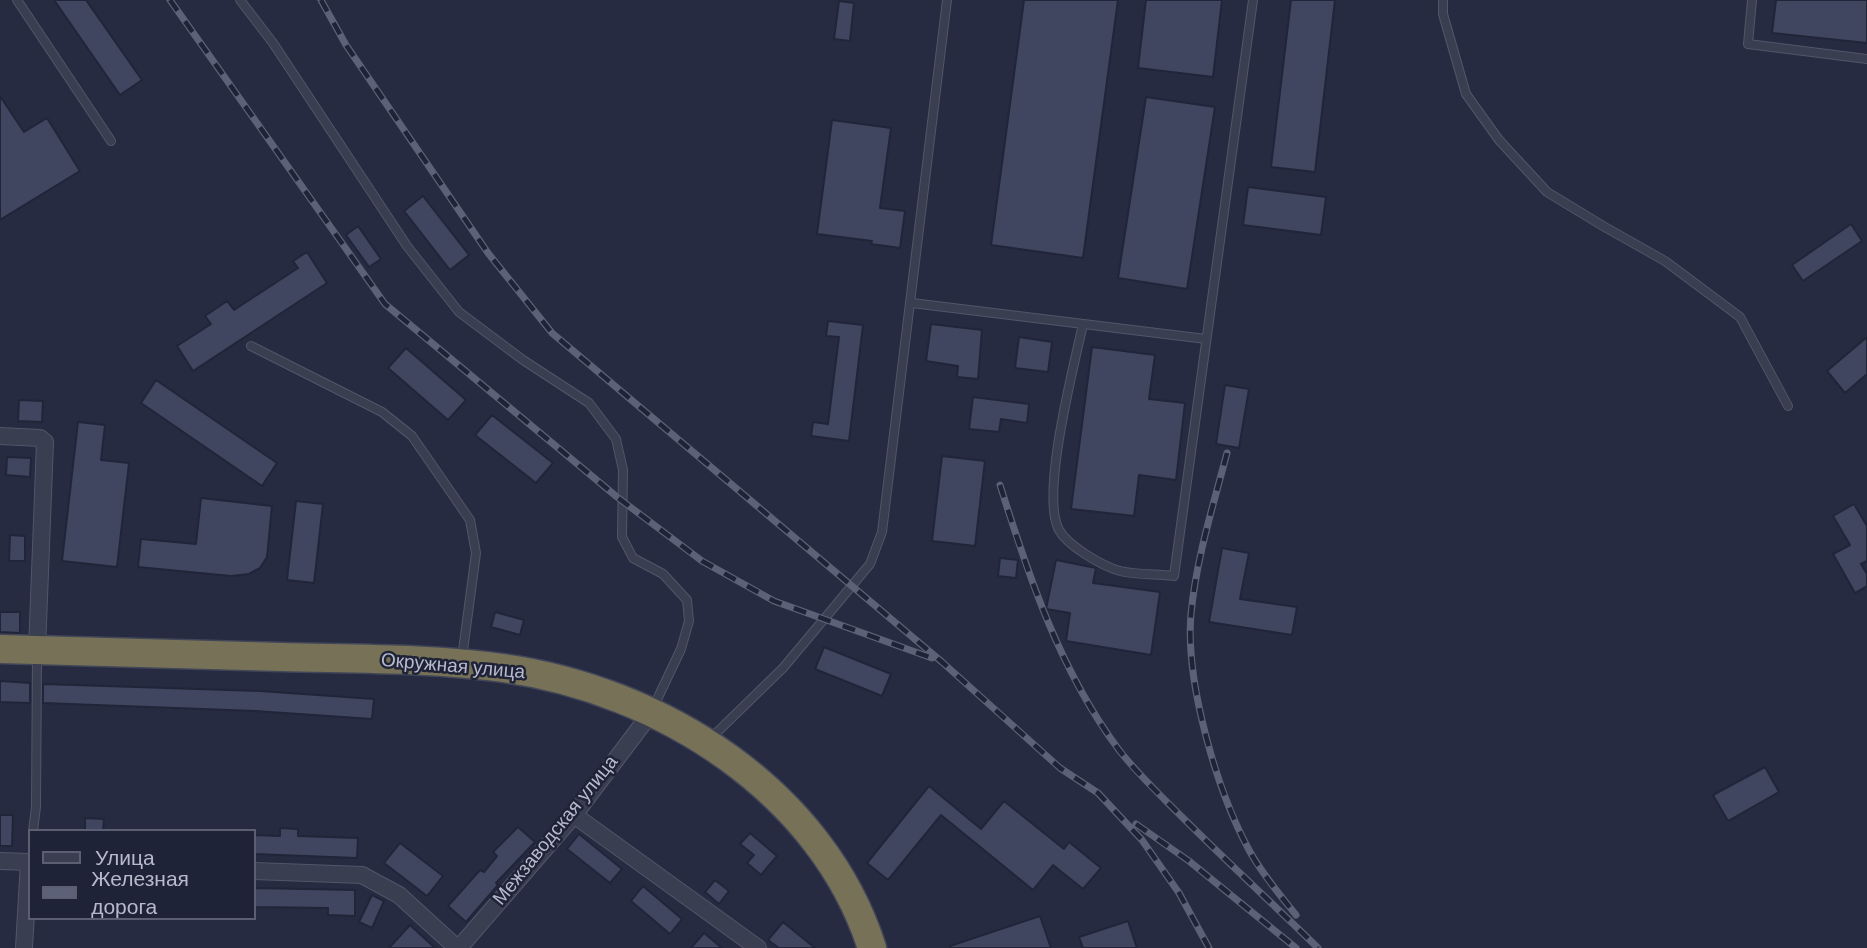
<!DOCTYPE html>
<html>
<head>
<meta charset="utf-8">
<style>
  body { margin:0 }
  #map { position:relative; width:1867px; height:948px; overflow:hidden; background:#262b42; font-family:"DM Sans",sans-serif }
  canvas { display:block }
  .legend { position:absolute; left:28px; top:829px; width:228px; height:91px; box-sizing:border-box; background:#1f2337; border:2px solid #5c5f72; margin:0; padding:9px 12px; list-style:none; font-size:21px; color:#b7bacb }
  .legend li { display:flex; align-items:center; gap:14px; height:35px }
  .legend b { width:35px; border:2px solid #5c5f72 }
</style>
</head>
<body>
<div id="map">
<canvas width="1867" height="948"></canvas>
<ul class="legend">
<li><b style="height:9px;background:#3a3e51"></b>Улица</li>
<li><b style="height:9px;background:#5c6178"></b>Железная дорога</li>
</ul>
</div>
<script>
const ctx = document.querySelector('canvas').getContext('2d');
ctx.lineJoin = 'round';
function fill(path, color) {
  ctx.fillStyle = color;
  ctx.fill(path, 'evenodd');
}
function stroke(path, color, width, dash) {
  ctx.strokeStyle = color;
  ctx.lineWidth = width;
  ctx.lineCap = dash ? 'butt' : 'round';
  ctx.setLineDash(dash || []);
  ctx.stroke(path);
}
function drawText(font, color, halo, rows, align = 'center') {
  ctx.font = font + ' "DM Sans",sans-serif';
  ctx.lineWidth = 5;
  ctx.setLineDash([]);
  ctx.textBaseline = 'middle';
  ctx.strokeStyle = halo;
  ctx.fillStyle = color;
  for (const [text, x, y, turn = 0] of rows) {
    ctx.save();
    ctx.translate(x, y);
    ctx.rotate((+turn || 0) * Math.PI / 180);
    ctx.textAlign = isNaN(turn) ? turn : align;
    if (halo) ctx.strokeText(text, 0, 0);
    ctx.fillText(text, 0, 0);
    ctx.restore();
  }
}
const building = new Path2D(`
  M54 0H86L142 80 120 95Z
  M1024 0H1118L1083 258 991 245Z
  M1146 0H1222L1213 77 1138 68Z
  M1291 0H1335L1315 172 1271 167Z
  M1776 0H1867V43L1772 33Z
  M839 1 854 3 850 41 834 39Z
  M0 96 24 132 47 118 80 171 0 220Z
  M1146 97 1215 107 1187 289 1118 278Z
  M832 120 891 128 880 208 905 211 900 248 871 244 872 241 817 234Z
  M1248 187 1326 197 1321 235 1243 225Z
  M423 196 469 255 450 270 404 211Z
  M1851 224 1862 241 1803 281 1792 265Z
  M358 226 381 259 369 267 346 235Z
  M307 252 327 283 193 371 177 346 211 324 205 316 227 301 234 310 298 268 293 261Z
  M828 321 863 325 849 441 811 436 813 422 828 424 839 337 826 336Z
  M931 324 982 330 978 379 957 377 958 366 926 361Z
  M1019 337 1052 342 1048 372 1015 368Z
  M1867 337V374L1845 393 1827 371Z
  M1092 347 1155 355 1149 399 1185 403 1176 480 1139 475 1134 516 1071 509Z
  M406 348 466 400 448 420 388 368Z
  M156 380 277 463 262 486 141 403Z
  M1225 385 1249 389 1239 448 1216 444Z
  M973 397 1029 404 1027 423 1001 419 999 432 969 429Z
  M19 400 43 401 42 422 18 421Z
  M492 415 553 463 536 483 475 435Z
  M78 422 105 425 101 460 129 463 117 567 62 561Z
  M942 456 985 461 975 546 932 541Z
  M7 457 31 458 30 477 6 475Z
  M201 498 272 506 267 557 260 568 249 574 231 576 138 567 141 539 196 544Z
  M296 501 323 504 314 583 287 580Z
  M1854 504 1867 526V561L1861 564 1867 574V586L1855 593 1833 554 1850 545 1833 516Z
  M10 535 25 536V561H9Z
  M1222 548 1249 553 1240 599 1297 607 1292 635 1209 622Z
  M1000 558 1018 560 1016 578 998 576Z
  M1056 560 1096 568 1093 583 1160 592 1151 655 1066 641 1070 613 1046 609Z
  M0 612H20V633L0 632Z
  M495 612 524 620 520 635 491 627Z
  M824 647 891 674 882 696 815 669Z
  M0 681 30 683V703L0 702Z
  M43 684 260 691 374 699 372 719 255 711 43 703Z
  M1765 767 1779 792 1728 821 1713 795Z
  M929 786 981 829 1004 801 1064 849 1069 842 1101 868 1083 889 1053 865 1033 890 941 815 888 880 867 863Z
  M0 815H13L12 846H0Z
  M85 818 104 819 103 831H85Z
  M518 827 535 842 496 883 498 885 466 922 448 906 480 870 484 872 497 856 493 852Z
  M280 828 298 829V836L358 838 357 858 254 854V835L280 836Z
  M750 833 777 856 761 875 747 863 754 855 740 844Z
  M579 834 622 869 610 883 567 849Z
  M400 843 443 876 427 896 384 863Z
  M715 880 729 891 719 904 705 892Z
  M643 886 682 919 670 934 631 901Z
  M254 888 355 890V916L328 915V908L254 907Z
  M372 895 384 901 372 928 359 922Z
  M1040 916 1051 948H950V946Z
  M1128 921 1137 948H1083L1079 937Z
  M783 922 815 948H779L768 940Z
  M410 925 435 948H389Z
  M704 933 722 948H691Z`);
const lane = new Path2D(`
  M17 0 111 141
  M240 0 273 43 407 246 459 312 523 360 589 403 616 439 623 470 622 537 633 558 663 574 687 600 689 621 681 649 653 708
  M1443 0V14L1466 94 1499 140 1547 192 1603 226 1665 261 1740 317 1788 406
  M1752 0 1748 44 1867 59
  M912 303 1206 339
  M1083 324C1074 366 1040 495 1059 530 1068 546 1102 566 1120 571 1137 575 1156 574 1174 576L1253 0
  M251 346 382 412 412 436 470 520 476 553 462 658
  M708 741 783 668 835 606 870 564 882 532 947 0
  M33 831 36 807 37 655`);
const street = new Path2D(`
  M0 436 40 438 45 442 37 650
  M574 815 758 948
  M0 861 30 862
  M254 871 362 875 399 895 457 948
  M24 948 29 862
  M459 948 574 815 651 713`);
const highway = new Path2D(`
  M0 649C94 652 187 654 281 657 355 659 430 658 503 668 661 690 822 791 872 948`);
const rail = new Path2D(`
  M170 0 385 304 617 497 702 561 774 601 932 658
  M321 0 346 45 488 253 552 333 942 662 1060 768 1098 793 1142 840 1179 893 1209 948
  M1227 453C1213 506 1196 560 1191 614 1185 682 1217 791 1249 850 1262 874 1280 895 1296 915
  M1000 485C1029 577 1060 671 1119 750 1136 772 1157 792 1177 812 1223 858 1271 902 1318 948
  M1136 824 1189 861 1296 948`);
const streetNames = [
  ["Окружная улица",453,667,5],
  ["Межзаводская улица",556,831,-51]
];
fill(building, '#40465f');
stroke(building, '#212539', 2);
stroke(lane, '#525669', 10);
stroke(street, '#525669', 18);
stroke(highway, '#424659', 31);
stroke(lane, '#3a3e51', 8);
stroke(street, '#3a3e51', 16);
stroke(highway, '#777257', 28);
stroke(rail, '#5c6178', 7);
stroke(rail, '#1f2337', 4.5, [13]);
drawText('19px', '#b7bacb', '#1f2337', streetNames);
</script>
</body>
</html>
